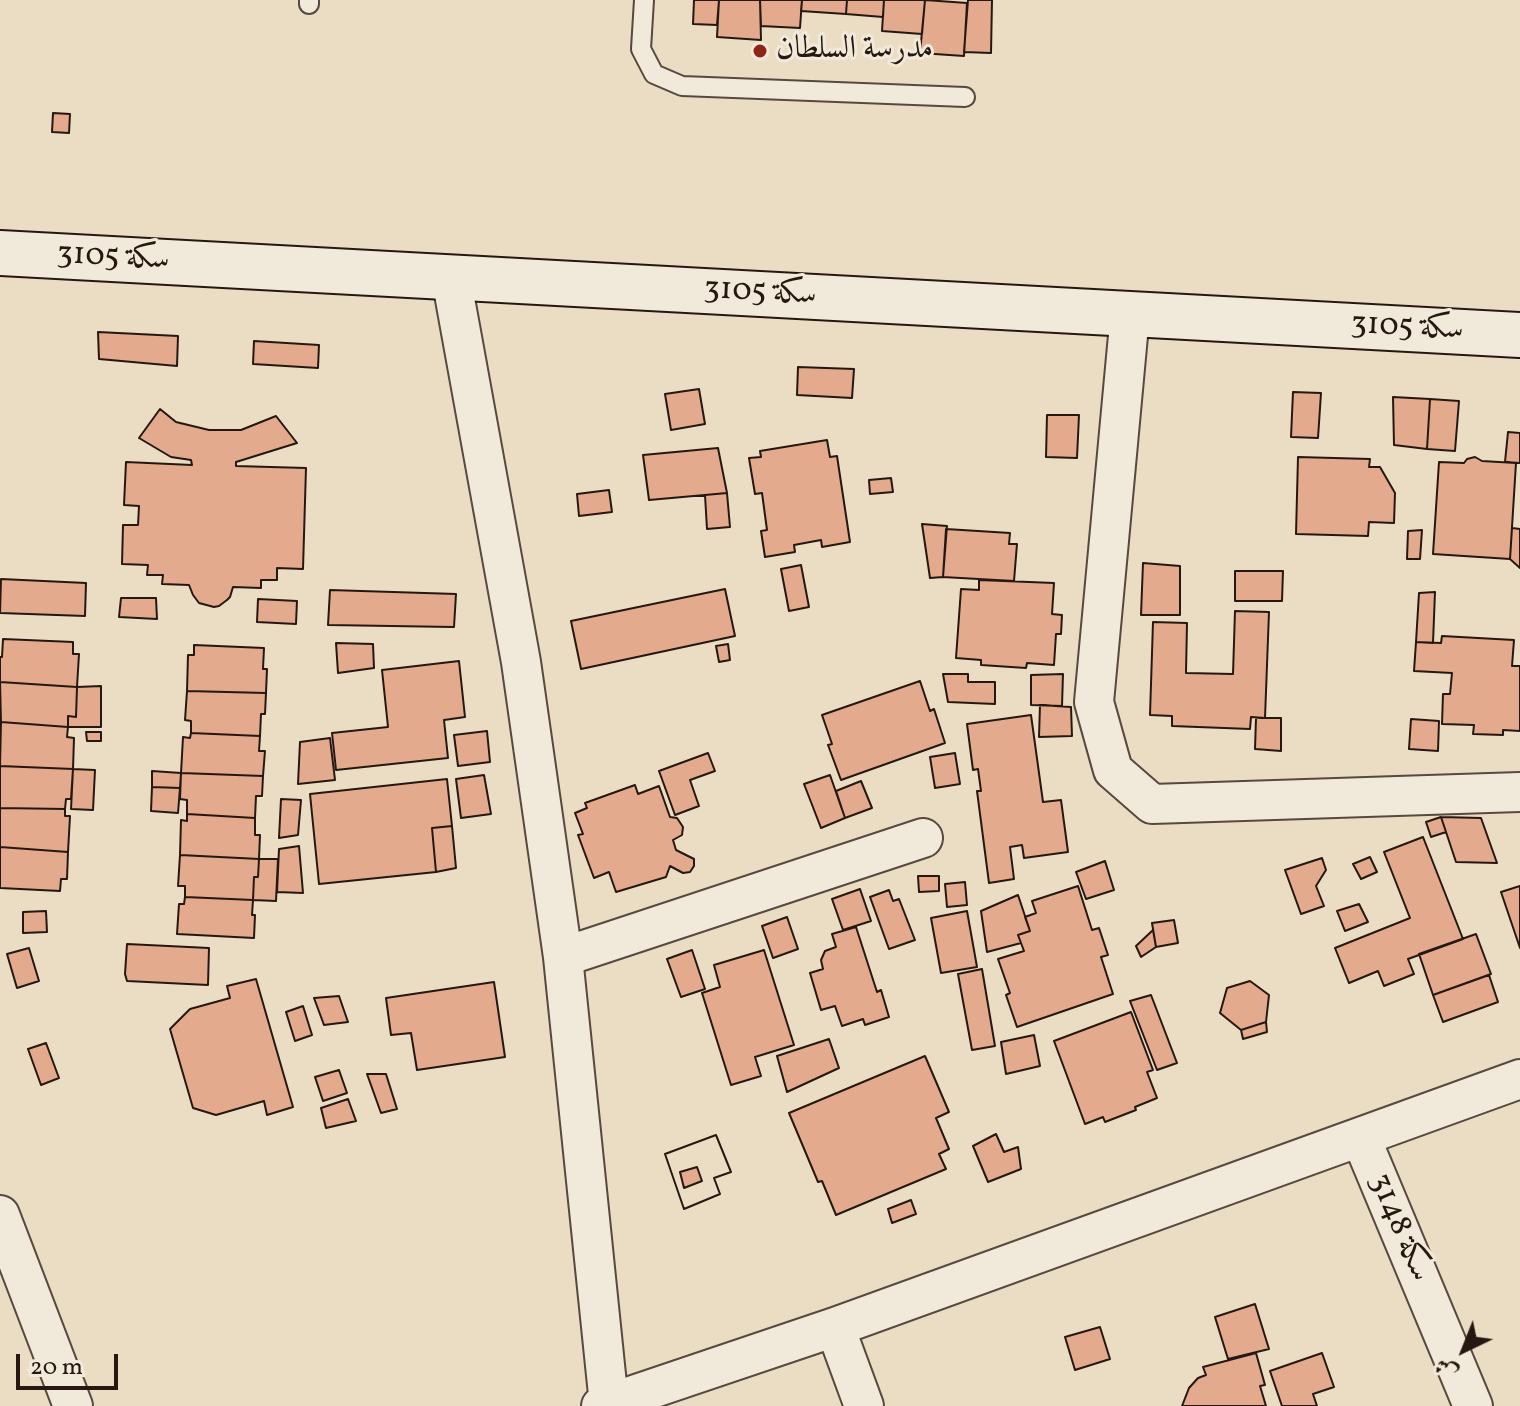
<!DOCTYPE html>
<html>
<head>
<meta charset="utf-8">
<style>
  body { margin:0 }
  #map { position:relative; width:1520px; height:1406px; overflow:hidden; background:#eaddc4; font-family:Vollkorn,Amiri,serif }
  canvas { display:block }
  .north { position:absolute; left:1424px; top:1310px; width:80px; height:80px; -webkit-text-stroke:6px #f1e9d9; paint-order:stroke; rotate:223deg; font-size:22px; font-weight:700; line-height:32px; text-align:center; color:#261811 }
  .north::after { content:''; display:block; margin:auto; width:28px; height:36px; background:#261811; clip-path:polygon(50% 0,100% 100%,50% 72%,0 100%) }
  .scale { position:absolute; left:16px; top:1354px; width:102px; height:36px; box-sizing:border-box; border:4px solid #261811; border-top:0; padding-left:10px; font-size:24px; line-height:28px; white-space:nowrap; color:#261811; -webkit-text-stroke:6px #f1e9d9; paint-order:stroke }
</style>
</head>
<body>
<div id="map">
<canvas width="1520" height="1406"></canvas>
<div class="north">ش</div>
<div class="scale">20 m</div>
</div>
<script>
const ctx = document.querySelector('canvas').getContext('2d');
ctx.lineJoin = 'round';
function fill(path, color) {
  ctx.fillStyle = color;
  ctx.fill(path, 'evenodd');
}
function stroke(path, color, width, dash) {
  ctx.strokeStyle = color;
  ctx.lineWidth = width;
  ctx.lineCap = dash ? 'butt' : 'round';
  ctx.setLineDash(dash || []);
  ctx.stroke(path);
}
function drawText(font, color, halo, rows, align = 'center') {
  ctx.font = font + ' Vollkorn,Amiri,serif';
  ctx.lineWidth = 6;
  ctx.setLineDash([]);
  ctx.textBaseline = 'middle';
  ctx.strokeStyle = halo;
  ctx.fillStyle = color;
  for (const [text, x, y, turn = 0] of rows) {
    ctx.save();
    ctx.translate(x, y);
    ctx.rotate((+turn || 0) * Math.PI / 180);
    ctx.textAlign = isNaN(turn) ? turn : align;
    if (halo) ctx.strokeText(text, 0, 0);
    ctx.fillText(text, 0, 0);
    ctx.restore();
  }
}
const building = new Path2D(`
  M694 0H719L717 25 693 24Z
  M719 0H760L761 40 717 37Z
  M760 0H802L800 28 761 26Z
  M802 0H847L846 14 801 11Z
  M847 0H884L883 17 846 14Z
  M884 0H925L922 34 882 31Z
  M925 0 967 3 964 56 920 53Z
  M968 0H992L991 53 964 52Z
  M53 113 70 114 69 133 52 132Z
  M98 332 178 336 177 366 99 359Z
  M254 341 319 345 318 368 253 364Z
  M798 367 854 369 852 398 797 395Z
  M699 389 705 424 671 430 665 394Z
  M1293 392 1321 393 1318 438 1291 437Z
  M1393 397 1430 399 1427 449 1394 445Z
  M1430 399 1459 401 1455 451 1427 449Z
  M160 409 176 422 209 430H241L276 416 297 443 236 462V466L306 468 303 569 277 568V580H261V588L233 587 230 597 227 600 219 606 214 607 199 603 193 595 189 585 162 584 163 575H147L148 565 122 564 123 525H138L139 506 124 505 126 462 192 465 191 460 171 457 139 438Z
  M1047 415H1079L1077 458 1046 457Z
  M1508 432 1520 433V463L1505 462Z
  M827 440 830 457 837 456 850 542 822 547 821 540 794 545 795 552 765 557 761 531 767 530 762 493 755 494 749 458 761 457 760 451Z
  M718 448 727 493 649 500 643 455Z
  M1298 457 1370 459 1369 467H1380L1395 493 1394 523 1369 522 1368 536 1296 534Z
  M1475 457 1482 461 1516 463 1510 559 1433 554 1439 462 1464 463 1467 459Z
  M891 478 893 492 870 494 869 480Z
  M609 490 612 512 579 516 577 494Z
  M727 493 730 527 707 529 705 495Z
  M922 524 947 526 943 577 930 578Z
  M1512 528 1520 529V568L1510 559Z
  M946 529 1010 533 1009 544H1017L1014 581 943 577Z
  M1422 530 1420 559H1407L1408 531Z
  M1143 563 1180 566V615H1141Z
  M801 565 809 607 789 611 781 569Z
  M1235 571H1283L1282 601H1235Z
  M1 579 86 583 85 616 0 613Z
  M979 580 1054 583 1052 614 1062 615 1061 634H1056L1054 665 1027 663 1026 668 981 665V660L956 658 961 589 979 590Z
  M725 589 735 636 581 669 571 621Z
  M330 590 456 594 454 627 328 625Z
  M1435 592 1433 643 1416 642 1419 593Z
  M121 598H156L157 619 119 617Z
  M258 599 297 601 296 624 257 622Z
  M1235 611 1269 612 1265 718 1251 717 1250 729 1172 726V716L1150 715 1153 622 1187 623 1186 673 1233 674Z
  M1442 636 1514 640 1512 666H1520V731L1503 730V735L1473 734 1474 725 1442 724 1443 694H1450L1452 673 1414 671 1416 642 1441 643Z
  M3 639 73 642V654H79L77 687 0 682V657H2Z
  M336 643 373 644 374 668 338 673Z
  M728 644 730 660 719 662 716 646Z
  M194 645 264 648 263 669H267L266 693 187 691 188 655H194Z
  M459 661 465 717 444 720 448 758 336 770 332 733 388 727 382 670Z
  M943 674H968V682H995V704L948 702Z
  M1063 674 1062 706 1031 705V675Z
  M920 681 930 711 934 709 945 743 841 780 828 745 832 744 822 715Z
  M0 682 77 687 76 717 68 716V727L1 722Z
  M101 686V727H68V716L76 717 77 687Z
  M187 691 266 693 265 714H261L260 736 191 733V721L185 720Z
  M1040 705 1071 707 1072 736 1039 737Z
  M1031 715 1043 802 1061 800 1068 852 1024 858 1022 845 1010 847 1014 879 989 883 977 791H981L978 769 973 770 967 724Z
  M1256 718H1281V751L1255 749Z
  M1411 719 1439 721 1438 751 1409 749Z
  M1 722 68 727 67 737 74 738 73 769 0 766Z
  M487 731 490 762 458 766 454 735Z
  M86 732H101V741H87Z
  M191 733 260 736 259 751H265L263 776 181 773 183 737 190 738Z
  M330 738 335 780 298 784 300 742Z
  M708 753 715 771 690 780 699 806 675 815 659 771Z
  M955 753 960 784 935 788 930 757Z
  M0 766 73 769 71 799H66L65 809 0 808Z
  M73 769 95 770 93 810 71 809Z
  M152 771 181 773 180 788 152 787Z
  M181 773 263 776 262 796H256L255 818 187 814V800L180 799Z
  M484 775 491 814 461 818 456 779Z
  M830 775 845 818 821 828 804 784Z
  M447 779 452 826 432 828 436 872 319 884 310 794Z
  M861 781 872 808 845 818 836 791Z
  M635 785 638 794 659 786 670 817 677 818 683 827 682 835 673 840 676 850 694 859V866L690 872 683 873 670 866 666 877 616 892 609 872 594 878 578 835 583 834 575 813 587 808 585 803Z
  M152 787 180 788 178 813 151 811Z
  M281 799 301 800 298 835 279 838Z
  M0 808 65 809V816H70L68 852 0 847Z
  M187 814 255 818V835H260L259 859 180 855 181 820 187 821Z
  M1441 817 1446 832 1431 837 1426 822Z
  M1441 817 1481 818 1497 863 1456 862Z
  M452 826 456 868 436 872 432 828Z
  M1423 837 1463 939 1408 959 1414 974 1384 986 1378 971 1349 983 1335 948 1410 918 1384 852Z
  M299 846 303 893 277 892 279 849Z
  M0 847 68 852 67 879H61L60 891 0 888Z
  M180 855 259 859 258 877H254L253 900 185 897V886H178Z
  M1370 857 1377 872 1361 879 1353 864Z
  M1322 858 1326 870 1316 886 1324 906 1301 914 1285 870Z
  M259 859H278L276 901 253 900 254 877H258Z
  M1105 861 1114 890 1086 899 1076 872Z
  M918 876H939V891L919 892Z
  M965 882 967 905 947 907 945 884Z
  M1078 886 1092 930 1099 928 1108 955 1101 957 1113 994 1017 1027 1006 995 1010 993 998 959 1024 951 1018 935 1030 931 1025 917 1036 913 1032 901Z
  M1520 886V948L1501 892Z
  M860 889 871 921 843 930 832 899Z
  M889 890 893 901 899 899 915 940 889 949 870 897Z
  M1018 895 1030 931 1018 935 1021 943 987 952 981 911Z
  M185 897 253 900 252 915H255L254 938 177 934 179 904H184Z
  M1359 904 1368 922 1345 931 1337 911Z
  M46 911 47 932 23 933V912Z
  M967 911 977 967 941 973 931 918Z
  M787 917 798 949 773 958 762 926Z
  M1174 920 1178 943 1156 947 1152 923Z
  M856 927 877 992 881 990 889 1017 865 1025 863 1019 842 1026 835 1006 821 1010 810 973 823 969 821 960 825 951 836 947 832 934Z
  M1153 930 1156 947 1141 957 1136 946Z
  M1476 934 1491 974 1433 995 1419 954Z
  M127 944 209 948 208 985 127 981 125 974Z
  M29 948 39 981 17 988 7 954Z
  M692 950 705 989 681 997 667 959Z
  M764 950 794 1045 755 1057 761 1076 731 1085 702 993 720 987 714 965Z
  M982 969 995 1046 972 1050 958 974Z
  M1489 975 1498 1002 1443 1022 1433 995Z
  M256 979 293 1107 267 1115 264 1101 216 1115 193 1108 170 1029 190 1009 230 998 227 986Z
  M1250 981 1269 995 1266 1022 1241 1030 1220 1013 1227 988Z
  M494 982 505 1057 417 1070 411 1033 391 1035 386 998Z
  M1151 995 1177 1063 1157 1070 1130 1001Z
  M339 996 348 1022 324 1025 314 998Z
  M303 1006 312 1035 295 1041 286 1012Z
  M1131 1012 1153 1070 1147 1072 1157 1098 1135 1107 1136 1110 1105 1122 1103 1117 1085 1124 1054 1041Z
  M1266 1022 1267 1032 1243 1039 1241 1030Z
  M1034 1035 1040 1066 1006 1074 1001 1042Z
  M829 1039 839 1068 787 1092 777 1056Z
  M46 1043 59 1078 41 1085 28 1049Z
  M925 1056 949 1112 936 1118 949 1149 939 1154 946 1169 836 1215 822 1181 818 1182 789 1113Z
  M339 1070 347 1093 323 1101 315 1077Z
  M367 1074H386L397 1109 381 1113Z
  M348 1099 356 1121 326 1128 321 1108Z
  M996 1134 1004 1152 1018 1147 1021 1169 988 1182 973 1146Z
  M716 1135 731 1172 714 1178 720 1194 684 1209 665 1154ZM697 1167 702 1181 684 1188 680 1172Z
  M716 1135 731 1172 714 1178 720 1194 684 1209 665 1154Z
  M911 1200 916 1214 892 1223 888 1209Z
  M1255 1304 1269 1349 1228 1359 1215 1317Z
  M1100 1327 1110 1359 1075 1370 1065 1337Z
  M1256 1353 1265 1385 1260 1386 1266 1406H1182L1189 1388 1198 1378 1206 1375 1203 1367Z
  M1322 1353 1334 1387 1313 1394 1317 1406H1282L1270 1371Z`);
const lane = new Path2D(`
  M644 0 641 49 654 74 682 86 965 97
  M309 4V0`);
const street = new Path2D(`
  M451 277 521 662 563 957 609 1404
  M1130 314 1094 702 1113 770 1152 804 1520 792
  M563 957 923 838
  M1361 1138 1473 1406
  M0 1215 73 1406
  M835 1327 864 1406
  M601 1406 835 1327 1520 1079`);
const secondary = new Path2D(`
  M0 253 1520 335`);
const markers = [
  [760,51,8,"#8f2418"]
];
const poiNames = [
  ["مدرسة السلطان",776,51]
];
const streetNames = [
  ["سكة 3105",113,259,3],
  ["سكة 3105",760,294,3],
  ["سكة 3105",1407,329,3],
  ["سكة 3148",1398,1228,67]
];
fill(building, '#e3aa8e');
stroke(building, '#261811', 2);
stroke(lane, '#57493e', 22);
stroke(street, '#57493e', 42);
stroke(secondary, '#261811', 48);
stroke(lane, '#f1e9d9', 18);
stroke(street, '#f1e9d9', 38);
stroke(secondary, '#f1e9d9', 44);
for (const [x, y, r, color] of markers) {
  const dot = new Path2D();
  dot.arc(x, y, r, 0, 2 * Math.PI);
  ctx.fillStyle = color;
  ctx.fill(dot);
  stroke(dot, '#f1e9d9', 3);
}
drawText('32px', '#261811', '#f1e9d9', poiNames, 'left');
drawText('32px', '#261811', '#f1e9d9', streetNames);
</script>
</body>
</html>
